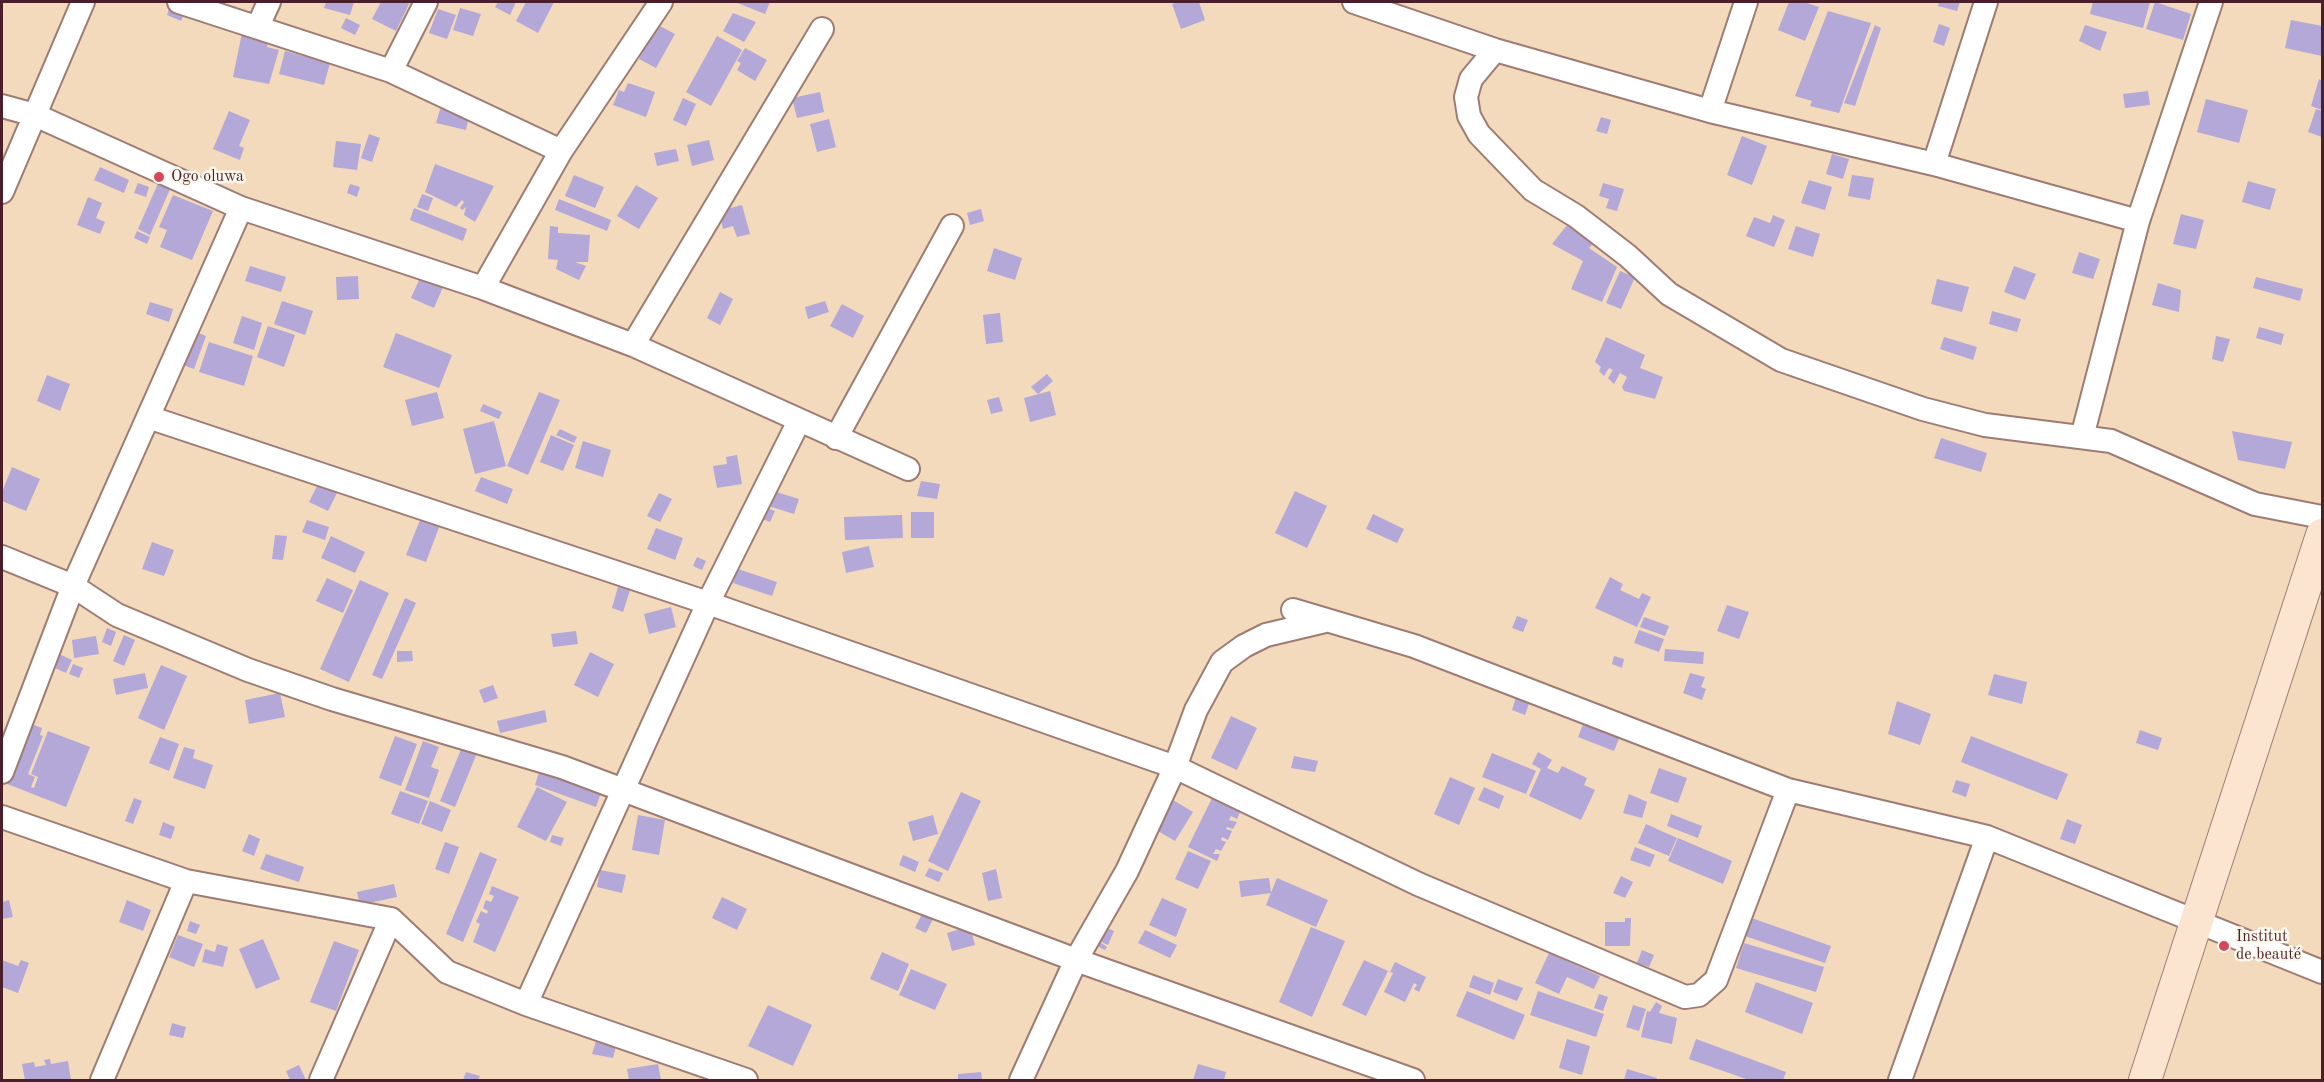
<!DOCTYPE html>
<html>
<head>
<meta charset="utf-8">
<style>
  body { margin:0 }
  #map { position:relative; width:2324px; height:1082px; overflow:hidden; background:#f3dabd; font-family:"Old Standard TT",serif }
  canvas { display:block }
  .frame { position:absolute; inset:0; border:3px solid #4a1f2b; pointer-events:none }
</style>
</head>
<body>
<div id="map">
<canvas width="2324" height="1082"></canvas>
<div class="frame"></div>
</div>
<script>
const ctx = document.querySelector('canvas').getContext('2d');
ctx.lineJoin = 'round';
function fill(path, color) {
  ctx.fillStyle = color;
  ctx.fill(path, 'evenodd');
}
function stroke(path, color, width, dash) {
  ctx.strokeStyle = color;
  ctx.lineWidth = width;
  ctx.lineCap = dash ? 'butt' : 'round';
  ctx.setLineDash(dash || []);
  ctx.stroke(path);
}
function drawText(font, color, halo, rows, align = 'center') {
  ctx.font = font + ' "Old Standard TT",serif';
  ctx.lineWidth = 5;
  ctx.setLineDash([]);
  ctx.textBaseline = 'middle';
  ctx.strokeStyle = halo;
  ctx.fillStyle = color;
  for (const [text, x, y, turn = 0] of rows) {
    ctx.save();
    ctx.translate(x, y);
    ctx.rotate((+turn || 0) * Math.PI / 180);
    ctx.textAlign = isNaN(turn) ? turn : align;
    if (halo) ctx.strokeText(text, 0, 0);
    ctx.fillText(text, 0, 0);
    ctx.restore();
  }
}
const building = new Path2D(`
  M326 2H354L350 15 324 8Z
  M381 2H410L396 31 372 19Z
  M498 2H516L510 15 495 7Z
  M526 2H554L538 33 516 21Z
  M735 2H770L765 14Z
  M1180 2H1199L1205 20 1181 29 1172 4Z
  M1789 2H1804L1819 7 1805 41 1778 30Z
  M1939 2H1960L1957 11 1938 6Z
  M2093 2H2150L2143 28 2090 14Z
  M2155 2 2191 14 2183 40 2146 29Z
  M170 6 185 12 181 21 167 15Z
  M460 8 481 14 473 36 453 30Z
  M438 9 456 15 447 39 429 33Z
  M1828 11 1871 23 1839 113 1810 106 1812 101 1795 96Z
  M733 13 756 22 744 42 723 31Z
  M346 18 360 25 355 35 341 28Z
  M2291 20 2322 26V56L2285 48Z
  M1939 24 1950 28 1944 46 1933 42Z
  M658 25 675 34 656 68 639 59Z
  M1875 25 1881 28 1855 106 1844 103Z
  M2085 25 2107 32 2100 51 2079 41Z
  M242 33 269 39 267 47 279 50 269 84 233 77Z
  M717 36 742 50 711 106 686 92Z
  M745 48 767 60 755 81 737 70 741 63 737 61Z
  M285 51 330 63 324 85 279 74Z
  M2319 79 2322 81V110L2311 106Z
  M628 83 655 92 646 117 613 105 619 90 624 92Z
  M2148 91 2150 105 2125 108 2123 94Z
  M820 92 824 112 797 118 792 98Z
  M683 98 696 104 686 126 673 120Z
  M2206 99 2248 110 2239 143 2197 132Z
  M440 109 469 116 466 130 436 123Z
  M2316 109 2322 111V137L2308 132Z
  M229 111 250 120 239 146 244 148 240 160 213 149Z
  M1601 117 1611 120 1607 134 1596 131Z
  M829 119 836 147 817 152 810 124Z
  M369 134 380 138 372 162 361 158Z
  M1742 136 1767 146 1752 185 1727 175Z
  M709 140 714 160 692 166 687 145Z
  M336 141 361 144 357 170 333 167Z
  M676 149 679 161 657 166 654 153Z
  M1832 154 1849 159 1843 179 1826 174Z
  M435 164 494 186 475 222 464 215 466 207 462 210 460 208 464 202 462 200 456 207 425 192Z
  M100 167 129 180 124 193 94 180Z
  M574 175 604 187 595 208 565 196Z
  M1852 175 1874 178 1870 200 1848 196Z
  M1809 180 1832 187 1825 210 1801 203Z
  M159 181 171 187 150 235 138 229Z
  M2248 181 2276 189 2270 210 2242 202Z
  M138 183 149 187 146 197 134 193Z
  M1603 183 1624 189 1617 211 1606 208 1609 199 1599 196Z
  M350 184 360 187 357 197 347 193Z
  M636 185 658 198 639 229 617 216Z
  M422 194 433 198 428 211 417 207Z
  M173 195 213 211 192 260 160 247 167 230 159 227Z
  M88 197 102 203 96 218 105 222 100 234 77 225Z
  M559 199 611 220 607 231 555 210Z
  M742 205 750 234 737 237 733 226 723 229 719 211Z
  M414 208 467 229 463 241 410 220Z
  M981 209 984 221 970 225 967 213Z
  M2181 214 2204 220 2196 249 2173 244Z
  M1773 215 1785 220 1774 247 1746 236 1754 217 1770 223Z
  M1567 225 1593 244 1589 248 1617 267 1602 302 1571 289 1583 261 1552 244Z
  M550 226 558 227V233L590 235 588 262H575L586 266 579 280 556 269 558 260 548 259Z
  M1796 226 1820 234 1813 257 1788 249Z
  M137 231 150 237 147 244 134 238Z
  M994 248 1022 258 1015 280 987 271Z
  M2079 252 2100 259 2093 279 2072 273Z
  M250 266 286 277 281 292 245 281Z
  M2014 266 2036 274 2025 300 2004 292Z
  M1620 271 1635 277 1621 309 1606 303Z
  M358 276 359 299 337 300 336 277Z
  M2256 277 2303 289 2300 301 2253 288Z
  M420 278 443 287 434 308 411 298Z
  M1937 279 1969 287 1962 312 1931 304Z
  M2158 283 2181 290 2179 312 2152 305Z
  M720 292 733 299 720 325 707 318Z
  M282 301 313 311 305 335 274 324Z
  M825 301 829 312 808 319 805 307Z
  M150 302 173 309 169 322 146 314Z
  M842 304 864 316 853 338 830 326Z
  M1992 311 2021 319 2017 332 1989 324Z
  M1000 313 1003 342 986 344 983 315Z
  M242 316 262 323 254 350 233 343Z
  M268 326 295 335 284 367 257 357Z
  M2259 327 2284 334 2281 345 2256 338Z
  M193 331 206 336 194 369 180 364Z
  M396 333 452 355 439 388 383 367Z
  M2216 336 2230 339 2223 362 2212 359Z
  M1606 337 1645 355 1640 368 1663 377 1655 399 1624 391 1622 387 1627 377 1620 373 1614 384 1608 378 1613 370 1609 368 1604 376 1599 371 1601 367 1595 362Z
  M1944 337 1977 347 1973 360 1940 349Z
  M209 342 253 356 244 386 199 372Z
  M1047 374 1053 381 1038 394 1031 387Z
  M47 375 70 384 60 411 37 401Z
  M1050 391 1056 415 1030 422 1024 398Z
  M437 392 444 418 412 426 405 400Z
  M539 392 560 400 528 475 507 466Z
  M999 397 1003 411 991 414 987 400Z
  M483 404 502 412 499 419 480 411Z
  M494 421 506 466 475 474 463 429Z
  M560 429 577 437 574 443 556 435Z
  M2232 431 2292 442 2285 469 2238 460Z
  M551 435 574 445 563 471 540 462Z
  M1941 438 1987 453 1981 472 1934 458Z
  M583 441 611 450 603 477 575 468Z
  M737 455 742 484 717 488 713 466 727 464 726 457Z
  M12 467 40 479 26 511 2 501V492Z
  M481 477 513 489 507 504 475 491Z
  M921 481 940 484 937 499 917 496Z
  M318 484 337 493 328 511 309 502Z
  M770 490 799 499 794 514 765 505Z
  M1295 491 1327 506 1307 548 1275 533Z
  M659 493 672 499 660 522 647 516Z
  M764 507 775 511 770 522 760 518Z
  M911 512H934V538H911Z
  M1373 514 1404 529 1397 543 1366 529Z
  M422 515 441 522 426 562 406 555Z
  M902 515 903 538 845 540 844 517Z
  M307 520 329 527 325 540 302 532Z
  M656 528 683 538 675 560 647 549Z
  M275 535 287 536 283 560 272 559Z
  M331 536 365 552 355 573 321 558Z
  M152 542 174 550 164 576 142 569Z
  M869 546 874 567 846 573 842 552Z
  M697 557 706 561 702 570 693 566Z
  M738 569 777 582 772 596 733 583Z
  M1610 577 1623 584 1620 590 1639 599 1642 593 1651 597 1637 627 1595 608Z
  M327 578 353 590 343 613 316 601Z
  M360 580 389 593 349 682 320 669Z
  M619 583 631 587 623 612 612 608Z
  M405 598 416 603 382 679 372 675Z
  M1727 605 1749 612 1739 639 1717 631Z
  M671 607 676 627 649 634 644 614Z
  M1517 616 1528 620 1523 632 1512 628Z
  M1644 617 1669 626 1665 636 1640 627Z
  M107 628 116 632 111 646 102 642Z
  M1639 630 1664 639 1659 652 1634 643Z
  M576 631 578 644 553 647 551 634Z
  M124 635 135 640 124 666 113 661Z
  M96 636 99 654 74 658 72 640Z
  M1665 649 1704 652 1703 664 1664 661Z
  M397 651H412L413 661 397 662Z
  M590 652 614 664 598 697 574 685Z
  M59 654 72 660 66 673 53 667Z
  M1614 656 1624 659 1622 668 1612 664Z
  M73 664 83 668 79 678 69 674Z
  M161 665 187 676 164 730 138 718Z
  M145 673 148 688 116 695 113 679Z
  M1690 673 1705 677 1701 687 1706 689 1702 700 1683 693Z
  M1994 674 2027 682 2022 704 1988 695Z
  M493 685 498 698 484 703 479 690Z
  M280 693 285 717 249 724 245 700Z
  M1517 694 1531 698 1525 715 1512 710Z
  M1897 701 1931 714 1920 745 1888 734Z
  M545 710 547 722 500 733 497 721Z
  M1231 716 1257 728 1237 770 1211 758Z
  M1586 717 1622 731 1614 751 1578 737Z
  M26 722 42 728 40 735 43 736 28 774 35 777 31 787 34 788 38 777 31 774 48 731 90 747 66 807 2 782Z
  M2140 730 2162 738 2158 750 2136 743Z
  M395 736 417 744 401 786 379 778Z
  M1971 736 2068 774 2057 800 1961 762Z
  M160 737 179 744 169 771 149 763Z
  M423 741 439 747 431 767 439 770 429 798 405 790Z
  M184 747 195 750 193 758 213 765 205 789 173 778Z
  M462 747 477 753 455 807 440 801Z
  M1538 752 1552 760 1547 768 1558 773 1562 766 1587 778 1584 785 1595 790 1581 820 1529 796 1541 769 1532 764Z
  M1492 753 1536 771 1526 794 1482 777Z
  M1294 756 1318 761 1315 772 1291 768Z
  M541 766 603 787 596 807 535 785Z
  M1659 768 1687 778 1678 803 1650 793Z
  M1450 777 1475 788 1459 825 1434 814Z
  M1956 780 1970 784 1966 797 1952 792Z
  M537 787 567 802 546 841 517 827Z
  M1484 787 1504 796 1499 809 1478 800Z
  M1216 790 1238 800 1233 811 1237 806 1242 808 1237 819 1231 816 1229 820 1237 822 1233 829 1227 827 1226 829 1232 831 1228 840 1222 837 1221 840 1226 842 1221 851 1216 849 1213 854H1220L1217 861 1188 847Z
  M400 791 428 801 419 824 391 814Z
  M961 792 981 801 948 871 928 861Z
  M1629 794 1647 802 1642 818 1623 813Z
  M1168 797 1193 812 1175 841 1151 827Z
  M134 798 142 801 133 824 125 821Z
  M430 801 451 810 442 832 421 824Z
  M1671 814 1702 826 1698 838 1667 826Z
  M638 815 665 820 659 855 632 850Z
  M933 815 938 834 913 841 908 822Z
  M2067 819 2082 825 2075 844 2060 839Z
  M163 822 175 827 171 839 159 835Z
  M1646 824 1677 838 1669 856 1638 843Z
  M249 834 260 839 254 856 242 851Z
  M552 835 564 838 561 846 550 842Z
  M1678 838 1732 861 1723 884 1668 861Z
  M445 842 459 847 449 874 435 869Z
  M1635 847 1655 855 1650 867 1630 860Z
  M1188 851 1211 861 1198 889 1175 879Z
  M480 852 497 859 463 942 446 934Z
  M266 854 304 867 299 882 260 869Z
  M903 855 919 862 915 872 899 865Z
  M929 868 943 873 939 882 925 876Z
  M996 869 1002 898 988 901 982 873Z
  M600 870 626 875 622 893 597 887Z
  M1621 876 1633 882 1625 898 1613 893Z
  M1269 878 1271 893 1241 897 1239 881Z
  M1277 878 1328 900 1316 927 1266 905Z
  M394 884 397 897 360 905 357 892Z
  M492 886 519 897 495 952 473 942 480 924 476 922 481 911 487 914 488 911 483 908 486 900 491 902 494 896 489 894Z
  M722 897 747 909 737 930 712 918Z
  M1162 898 1187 909 1176 937 1149 925Z
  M9 900 13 917 2 919V902Z
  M127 900 151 910 143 931 119 922Z
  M922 914 933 919 926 933 915 928Z
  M1746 916 1831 946 1825 963 1739 934Z
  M1625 918H1631L1630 946H1605V922H1625Z
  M190 921 200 925 196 934 187 931Z
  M970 926 975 945 952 951 947 933Z
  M1102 926 1114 931 1108 945 1097 940 1107 947 1105 950 1093 944Z
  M1311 927 1345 941 1312 1017 1279 1002Z
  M1145 930 1177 945 1170 958 1138 943Z
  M178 935 203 944 194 967 169 957Z
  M263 939 280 979 256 989 239 949Z
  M334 941 359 950 336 1011 310 1002Z
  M1744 943 1824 967 1816 992 1736 968Z
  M217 944 228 947 223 967 202 962 205 949 215 952Z
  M1642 950 1654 955 1649 967 1637 963Z
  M882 952 909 964 898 991 870 979Z
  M1549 953 1600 976 1594 989 1567 977 1559 994 1535 983Z
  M2 960 18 966 21 960 29 963 18 993 2 987Z
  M1364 960 1388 971 1366 1016 1342 1005Z
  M1395 962 1426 977 1419 992 1414 989 1417 985 1414 983 1405 1002 1384 992 1393 973 1390 972Z
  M911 969 947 984 935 1010 899 995Z
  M1473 975 1494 983 1490 995 1469 987Z
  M1498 979 1523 988 1517 1001 1493 992Z
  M1756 982 1813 1003 1802 1034 1745 1012Z
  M1467 991 1525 1015 1514 1040 1456 1016Z
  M1538 991 1604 1014 1596 1037 1530 1015Z
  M1599 994 1608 997 1603 1011 1594 1008Z
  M1656 1002 1662 1006 1659 1013 1677 1018 1672 1044 1641 1037 1647 1011 1650 1012Z
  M768 1005 812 1025 793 1066 748 1046Z
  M1633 1005 1646 1009 1639 1031 1626 1027Z
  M172 1023 186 1027 183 1038 169 1035Z
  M597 1038 617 1042 613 1058 592 1054Z
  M1567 1039 1590 1046 1582 1075 1559 1068Z
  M1696 1039 1786 1072 1783 1080H1749L1689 1059Z
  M50 1059 51 1064 68 1061 71 1080H25L22 1064 34 1062 35 1067 46 1065 44 1060Z
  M658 1064 661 1080H629L627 1069Z
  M1198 1064 1226 1072 1224 1080H1193Z
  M299 1065 306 1080H290L286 1071Z
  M1627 1069 1657 1078 1656 1080H1624Z
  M466 1072 480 1076 478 1080H463Z
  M981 1072 982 1080H958V1074Z`);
const street = new Path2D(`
  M179 2 391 71 561 151
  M1354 2 1495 50 1710 111 1934 164 2138 221
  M258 26 269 2
  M1495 50 1471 79 1466 97 1469 116 1479 134 1533 190 1576 216 1628 256 1669 294 1781 360 1923 409 1985 425 2111 441 2255 504 2322 517
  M391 71 426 2
  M2 106 35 115 241 208 483 288 633 345 908 469
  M1710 111 1746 2
  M1934 164 1986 2
  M2 192 83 2
  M483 288 561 151 661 2
  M633 345 822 29
  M148 417 708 603 1175 767 1418 884 1685 997 1699 995 1716 980 1788 790
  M2082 437 2138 221 2211 2
  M836 438 952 226
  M2 557 73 586 117 615 248 670 332 699 562 767 1076 960 1413 1080
  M1293 610 1414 646 1788 790 1987 837 2322 972
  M2 772 73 586 241 208
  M2 817 186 881 391 919 447 972 526 1004 746 1080
  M526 1004 708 603 799 421
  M102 1080 186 881
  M321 1080 391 919
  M1021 1080 1076 960 1127 871 1175 767 1196 710 1222 662 1244 646 1266 635 1325 621
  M1900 1080 1987 837`);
const secondary = new Path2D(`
  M2145 1080 2322 535`);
const markers = [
  [159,177,6,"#d1495b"],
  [2224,946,6,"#d1495b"]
];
const poiNames = [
  ["Ogo oluwa",171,177],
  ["Institut",2236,937],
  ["de beauté",2236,955]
];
fill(building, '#b3a8d7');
stroke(street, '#9e7c74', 26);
stroke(secondary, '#9e7c74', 34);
stroke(street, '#fff', 22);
stroke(secondary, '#fce5d0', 32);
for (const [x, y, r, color] of markers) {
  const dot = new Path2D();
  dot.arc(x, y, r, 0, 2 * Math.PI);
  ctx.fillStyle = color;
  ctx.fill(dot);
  stroke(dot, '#fbf7ec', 2);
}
drawText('16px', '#4a1f2b', '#fbf7ec', poiNames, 'left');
</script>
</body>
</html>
